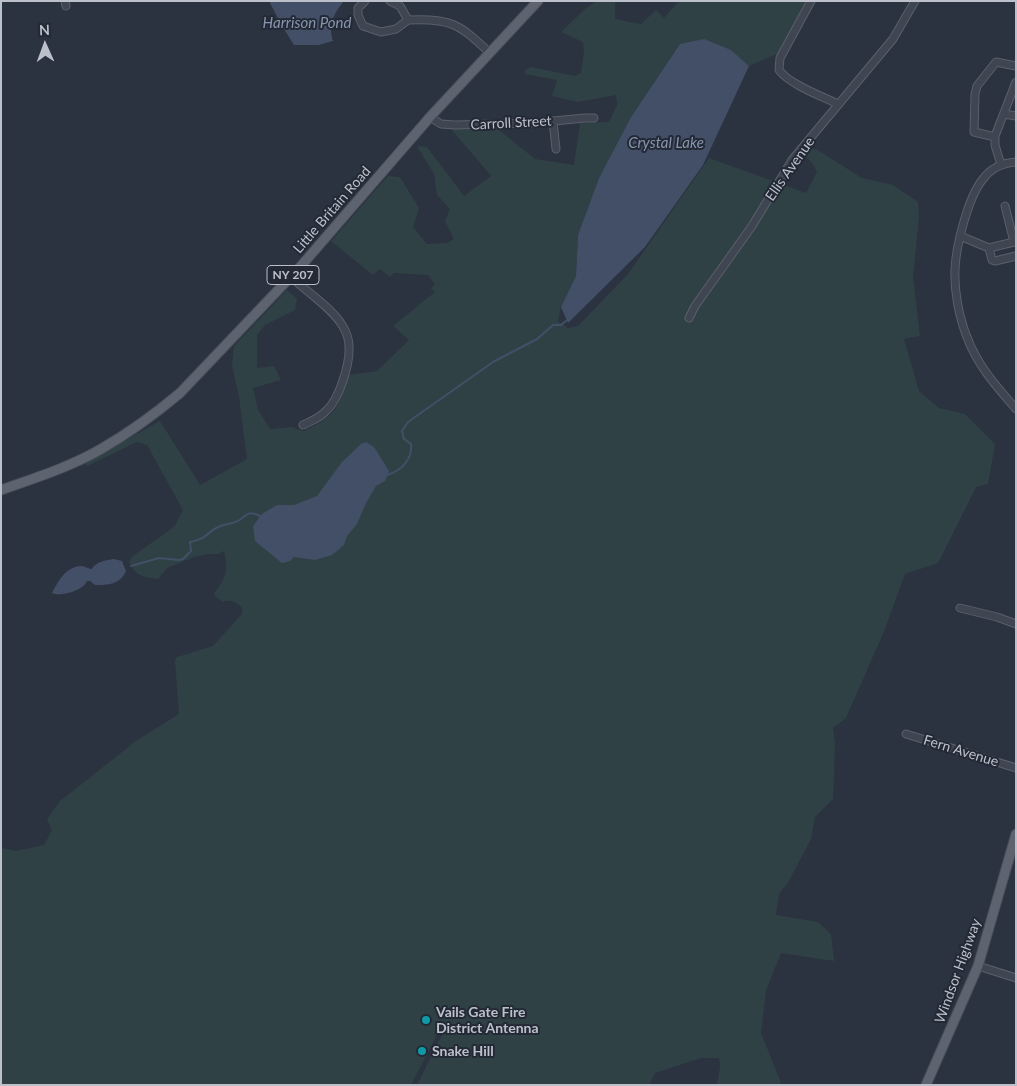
<!DOCTYPE html>
<html>
<head>
<meta charset="utf-8">
<style>
  body { margin:0 }
  #map { position:relative; width:1017px; height:1086px; overflow:hidden; background:#2b3240; font-family:Lato,sans-serif }
  canvas { display:block }
  .frame { position:absolute; inset:0; border:2px solid #bcc0cb; pointer-events:none }
  .north { position:absolute; left:20px; top:20px; width:50px; height:50px; -webkit-text-stroke:4px #232a36; paint-order:stroke; rotate:358deg; font-size:14px; font-weight:700; line-height:20px; text-align:center; color:#bcc0cb }
  .north::after { content:''; display:block; margin:auto; width:18px; height:22px; background:#bcc0cb; clip-path:polygon(50% 0,100% 100%,50% 72%,0 100%) }
</style>
</head>
<body>
<div id="map">
<canvas width="1017" height="1086"></canvas>
<div class="frame"></div>
<div class="north">N</div>
</div>
<script>
const ctx = document.querySelector('canvas').getContext('2d');
ctx.lineJoin = 'round';
function fill(path, color) {
  ctx.fillStyle = color;
  ctx.fill(path, 'evenodd');
}
function stroke(path, color, width, dash) {
  ctx.strokeStyle = color;
  ctx.lineWidth = width;
  ctx.lineCap = dash ? 'butt' : 'round';
  ctx.setLineDash(dash || []);
  ctx.stroke(path);
}
function drawText(font, color, halo, rows, align = 'center') {
  ctx.font = font + ' Lato,sans-serif';
  ctx.lineWidth = 4;
  ctx.setLineDash([]);
  ctx.textBaseline = 'middle';
  ctx.strokeStyle = halo;
  ctx.fillStyle = color;
  for (const [text, x, y, turn = 0] of rows) {
    ctx.save();
    ctx.translate(x, y);
    ctx.rotate((+turn || 0) * Math.PI / 180);
    ctx.textAlign = isNaN(turn) ? turn : align;
    if (halo) ctx.strokeText(text, 0, 0);
    ctx.fillText(text, 0, 0);
    ctx.restore();
  }
}
const green = new Path2D(`
  M597 1H615V19L641 24 656 10 664 18 679 1H806L779 53 749 66 731 50 680 44 631 117 599 178 578 235 576 276 561 307 558 321 568 328 578 326 628 274 709 158 806 193 817 172 813 164 804 155 811 149H816L862 178 893 185 918 202 919 217 913 276 920 336 904 339 919 391 939 408 965 414 995 444 988 484 976 487 938 563 905 574 885 629 846 718 833 728 835 744 833 799 815 817 811 839 789 881 779 894 776 915 818 922 831 934 834 961 781 953 766 990 761 1033 782 1085H717L720 1067 719 1058H701L655 1073 649 1085H417L444 1031 440 1029 411 1085H1V848L16 851 44 845 52 830 47 819 60 801 136 741 179 714 175 660 177 657 213 646 242 614V607C235 602 231 599 223 602L216 597 214 593C226 579 229 569 224 551L218 554H207L194 557 167 568 158 579C144 577 134 576 129 561L133 556 175 526 183 510 147 445 137 442 87 466 85 464 87 462 160 421 200 485 247 459 239 397 232 366 234 346 287 290 297 299 295 310 265 325 257 335V368L274 366 281 380 253 388 258 410 270 429 291 427 304 431C338 414 337 409 349 375L377 371 409 340 393 326 435 292 431 288 435 284 428 275 394 273 390 277 380 269 373 275 331 241 388 176 400 177 419 208 413 227 427 244 447 243 454 239 445 221 450 209 437 195 434 174 417 146 427 147 464 196 491 176 451 129 499 130 535 159 574 165 580 123 609 122 617 105 616 95 578 102 552 96 557 80 525 74V70L531 67 575 76 581 73 584 51 583 42 561 32 586 8Z`);
const water = new Path2D(`
  M269 1H344C334 13 328 25 333 41L319 45H294L282 26Z
  M704 39 731 50 749 66 703 165 645 247 568 323 561 307 576 276 578 235 599 178 631 117 680 44Z
  M366 442 374 447 389 471 385 481 376 486 366 503 357 524 347 536 344 545 332 555 315 560 294 557 290 561 282 563 255 541 253 526 262 514 277 505H294L317 496 342 462 361 444Z
  M114 559 122 561 126 571C120 585 108 585 95 585L90 581H87C83 591 60 597 52 593 58 582 65 567 81 566 85 566 88 569 92 569 95 562 106 560 114 559Z`);
const stream = new Path2D(`
  M387 475C401 471 413 459 411 444L404 439 402 431 408 422 493 362 537 339 553 325H561L567 320
  M131 566 159 558 179 560 183 559 191 551 190 542C207 539 206 533 218 527 224 524 232 524 238 521 247 515 247 510 260 516`);
const minor = new Path2D(`
  M65 1 66 6
  M365 1 358 8V15L363 26 381 32 396 29 408 20 400 6 390 1
  M811 1 780 58 779 70C789 84 821 96 838 104
  M408 20C451 18 459 24 489 52
  M1004 114 1016 116
  M430 117 441 124 455 125 534 123 584 118H594
  M553 121 556 149
  M995 137 974 132 975 94 977 86 996 62 1016 66
  M1016 162C1003 163 991 168 983 179 968 197 956 246 955 269 954 291 959 317 967 337 977 365 997 387 1016 409
  M1001 165 995 145V136L1016 82
  M960 236 989 248 1014 242 1005 206
  M989 248 992 260 995 261 1016 256
  M291 277C305 290 333 309 342 325 346 331 349 339 349 347 350 364 339 400 326 411 320 418 311 421 303 425
  M689 318 695 306 752 226 792 160 893 39 915 1
  M960 608 997 617 1016 624
  M906 734 1016 768
  M978 966 1016 978`);
const major = new Path2D(`
  M1 490C35 478 70 467 101 449 129 433 155 414 180 393L301 266 430 117 538 1
  M926 1085 978 966 1016 834`);
const markers = [
  [426,1020,5,"#0f9aa8"],
  [422,1051,5,"#0f9aa8"]
];
const shields = [
  [293,275,52]
];
const shieldNames = [
  ["NY 207",293,275]
];
const streetNames = [
  ["Carroll Street",511,123,-3],
  ["Ellis Avenue",790,169,-55],
  ["Little Britain Road",332,210,-49],
  ["Fern Avenue",961,751,17],
  ["Windsor Highway",958,971,-70]
];
const poiNames = [
  ["Vails Gate Fire",436,1012],
  ["District Antenna",436,1028],
  ["Snake Hill",432,1051]
];
const waterNames = [
  ["Harrison Pond",307,23],
  ["Crystal Lake",666,143]
];
fill(green, '#304145');
fill(water, '#434f67');
stroke(stream, '#434f67', 2);
stroke(minor, '#5a606b', 9);
stroke(major, '#494e5a', 11);
stroke(minor, '#3f4551', 7);
stroke(major, '#5d6470', 9);
for (const [x, y, r, color] of markers) {
  const dot = new Path2D();
  dot.arc(x, y, r, 0, 2 * Math.PI);
  ctx.fillStyle = color;
  ctx.fill(dot);
  stroke(dot, '#232a36', 2);
}
for (const [x, y, w] of shields) {
  const box = new Path2D();
  box.roundRect(x - w / 2, y - 9.5, w, 19, 4);
  ctx.fillStyle = '#232a36';
  ctx.fill(box);
  stroke(box, '#bcc0cb', 1);
}
drawText('bold 12px', '#bcc0cb', null, shieldNames);
drawText('14px', '#bcc0cb', '#232a36', streetNames);
drawText('bold 14px', '#bcc0cb', '#232a36', poiNames, 'left');
drawText('italic 15px', '#8795ae', '#232a36', waterNames);
</script>
</body>
</html>
